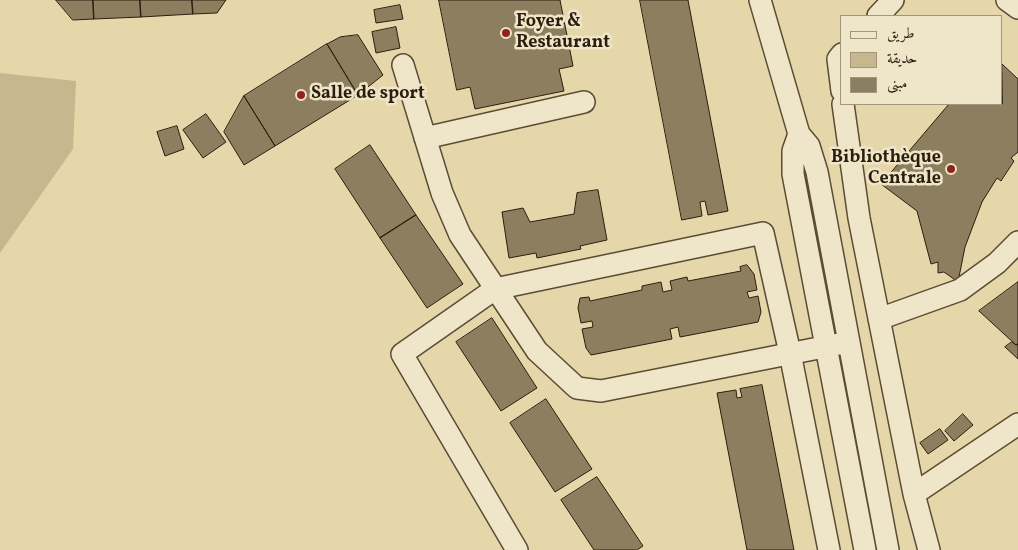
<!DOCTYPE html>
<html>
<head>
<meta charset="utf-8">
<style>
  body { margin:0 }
  #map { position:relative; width:1018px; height:550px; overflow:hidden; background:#e6d7aa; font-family:Vollkorn,Amiri,serif }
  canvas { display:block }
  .legend { position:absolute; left:840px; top:15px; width:162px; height:90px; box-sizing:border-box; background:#efe5c8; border:1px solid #a1957e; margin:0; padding:6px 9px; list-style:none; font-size:15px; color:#2d1d0e }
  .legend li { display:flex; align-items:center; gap:10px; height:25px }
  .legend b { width:25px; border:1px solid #a1957e }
</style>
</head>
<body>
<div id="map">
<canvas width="1018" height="550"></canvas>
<ul class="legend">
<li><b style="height:6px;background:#efe5c8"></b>طريق</li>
<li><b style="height:14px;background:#c7b78f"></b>حديقة</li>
<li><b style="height:14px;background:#8d7e5f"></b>مبنى</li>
</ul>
</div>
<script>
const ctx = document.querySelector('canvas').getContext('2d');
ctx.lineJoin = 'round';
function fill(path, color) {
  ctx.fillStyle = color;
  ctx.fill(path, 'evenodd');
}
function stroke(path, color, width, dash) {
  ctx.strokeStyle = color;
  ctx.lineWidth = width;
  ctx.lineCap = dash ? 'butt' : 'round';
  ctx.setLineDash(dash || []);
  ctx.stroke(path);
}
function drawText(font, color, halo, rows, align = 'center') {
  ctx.font = font + ' Vollkorn,serif';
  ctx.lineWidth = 5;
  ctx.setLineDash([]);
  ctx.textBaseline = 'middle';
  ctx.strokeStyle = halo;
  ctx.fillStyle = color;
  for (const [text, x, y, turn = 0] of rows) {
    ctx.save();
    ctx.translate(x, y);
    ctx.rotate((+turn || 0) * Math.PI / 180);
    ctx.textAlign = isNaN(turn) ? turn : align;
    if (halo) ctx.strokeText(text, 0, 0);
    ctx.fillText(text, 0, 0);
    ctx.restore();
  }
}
const green = new Path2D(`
  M0 73 76 81 73 149 0 253Z`);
const building = new Path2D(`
  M56 0H93L94 19 73 20Z
  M93 0H140L141 17 94 19Z
  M140 0H192L193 14 141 17Z
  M192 0H226L217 13 193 14Z
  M439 0H560L573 66 559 69 564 91 475 109 470 87 457 90Z
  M640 0H688L728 211 708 215 705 201 700 202 702 216 682 220Z
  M400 5 403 19 376 23 374 10Z
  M396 27 400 48 376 53 372 32Z
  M358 35 383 75 358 95 327 44 340 37Z
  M327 44 358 95 275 146 244 96Z
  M1002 64 1018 79V152L1011 158 1014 161 1001 181 997 178 982 202 965 247 958 282 944 272 938 273V262L931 264 917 211 881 184 949 104H1002Z
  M244 96 275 146 244 165 224 132Z
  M206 114 226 142 203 158 183 130Z
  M177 126 184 149 165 156 157 132Z
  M370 145 416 215 380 238 335 169Z
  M598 190 607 240 580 246 581 249 537 258 536 253 509 258 502 212 523 208 530 222 574 214 577 193Z
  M416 215 463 284 427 308 380 238Z
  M747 265 754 274 757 290 747 292 749 298 758 296 761 312 758 322 680 337 678 327 670 329 672 339 591 355 586 348 582 329 593 327 592 321 581 323 578 308 580 298 589 297 590 301 642 290V286L661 282 663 292 672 290 670 281 687 277 688 281 741 271 740 267Z
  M1018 282V344L1016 345 979 311Z
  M492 318 537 388 501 411 456 342Z
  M1012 342 1016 345 1018 344V359L1005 347Z
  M762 385 794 550H747L717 393 736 390 737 398 742 397 740 389Z
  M546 399 592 469 555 492 510 423Z
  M963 414 973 425 954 441 945 431Z
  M940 429 948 440 928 454 920 443Z
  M597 477 643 546 637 550H594L561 500Z`);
const minor = new Path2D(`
  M760 0 799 134 809 146 817 172 888 550
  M1007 0 1018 8
  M878 16 893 0
  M842 54 838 59 842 91
  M403 65 442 193 460 235 537 351 577 388 601 391 849 342
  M843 104 859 218 914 494 929 550
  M799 134 793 151V174L865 550
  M425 138 584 102
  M879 319 960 290 997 263 1018 242
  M914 494 1018 424
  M517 550 402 354 495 289 763 233 790 353 829 550`);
const markers = [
  [506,33,5,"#8f2418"],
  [301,95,5,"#8f2418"],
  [951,169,5,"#8f2418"]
];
const poiNames = [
  ["Foyer &",516,23],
  ["Restaurant",516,44],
  ["Salle de sport",311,95],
  ["Bibliothèque",941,159,"right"],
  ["Centrale",941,180,"right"]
];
fill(green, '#c7b78f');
fill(building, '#8d7e5f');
stroke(building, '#2d1d0e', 1);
stroke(minor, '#5b4c35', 24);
stroke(minor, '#efe5c8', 21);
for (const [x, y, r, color] of markers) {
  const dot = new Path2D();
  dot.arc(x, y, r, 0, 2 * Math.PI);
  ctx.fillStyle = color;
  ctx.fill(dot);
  stroke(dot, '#efe5c8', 2);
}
drawText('bold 18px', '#2d1d0e', '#efe5c8', poiNames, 'left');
</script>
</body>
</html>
